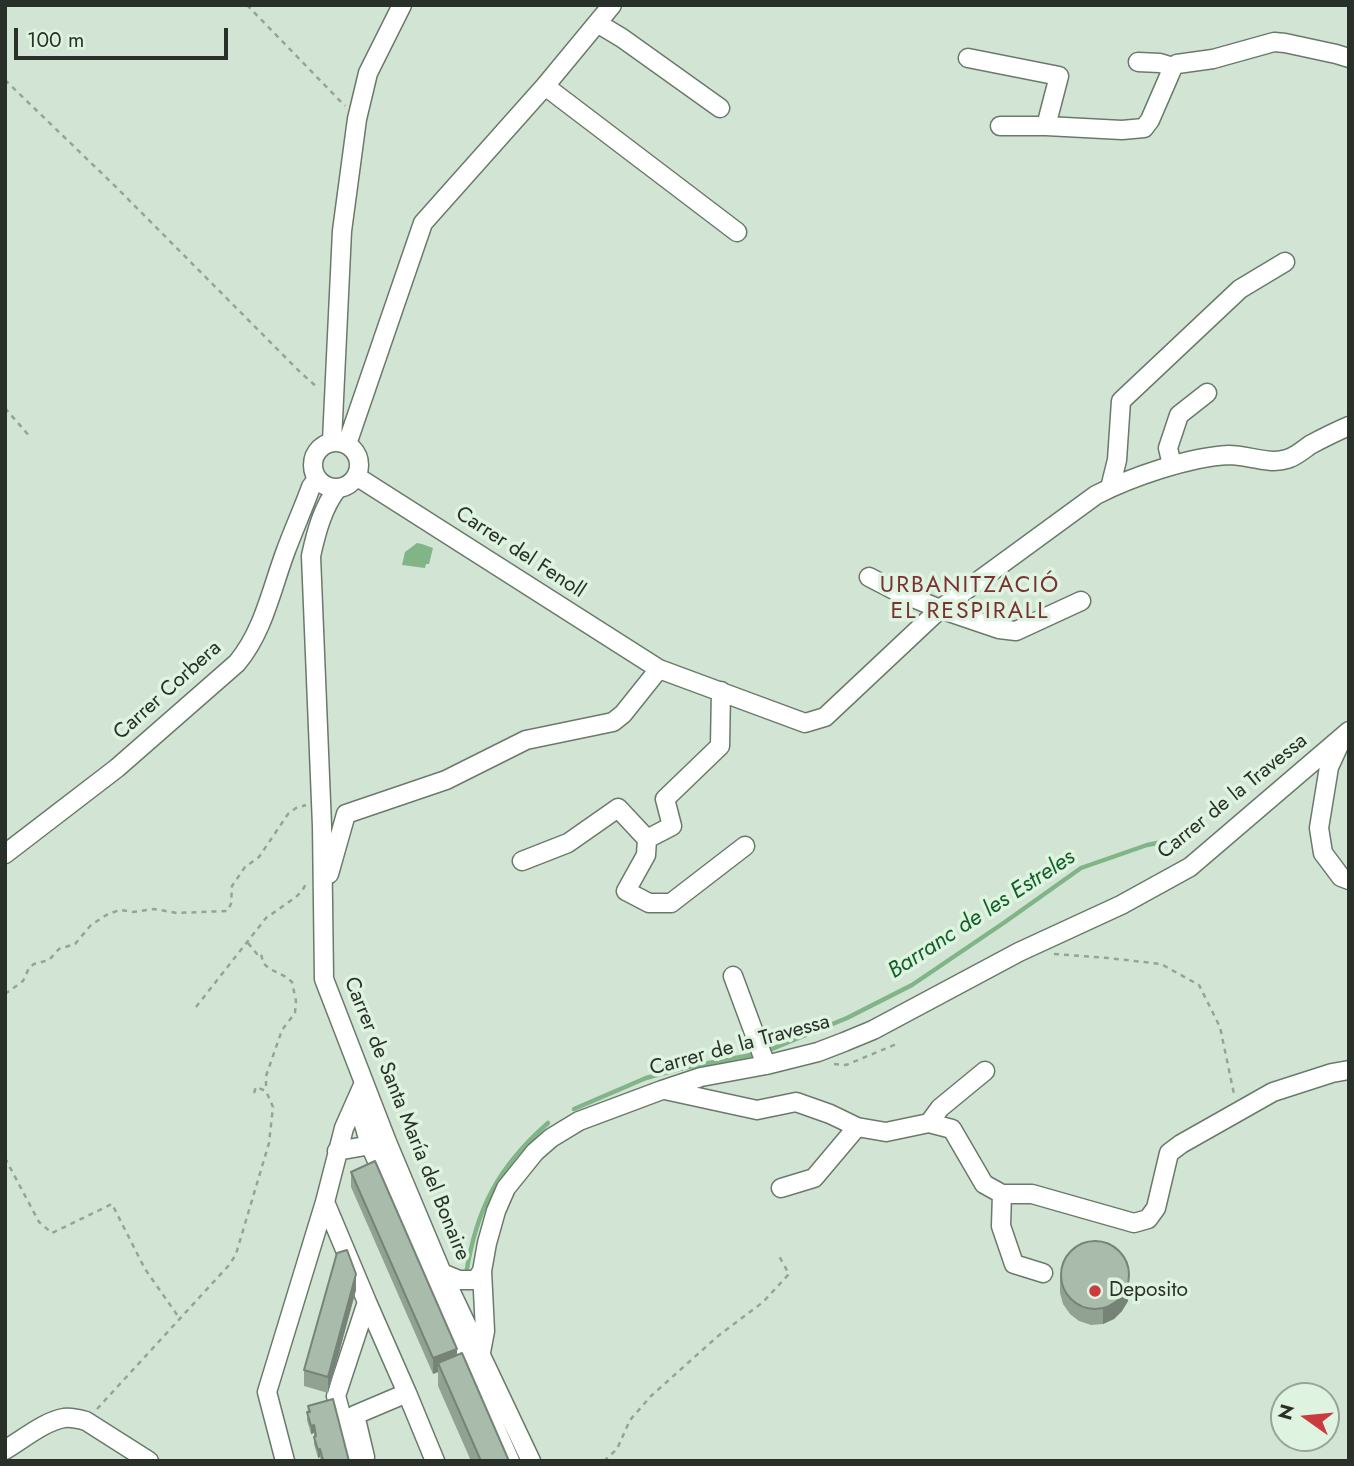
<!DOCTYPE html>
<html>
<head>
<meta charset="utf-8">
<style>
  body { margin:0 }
  #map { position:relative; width:1354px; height:1466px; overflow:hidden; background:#d2e5d4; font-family:Jost,sans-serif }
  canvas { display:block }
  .frame { position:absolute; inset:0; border:7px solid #29302a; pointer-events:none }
  .north { position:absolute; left:1270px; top:1382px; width:70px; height:70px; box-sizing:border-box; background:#dff3e1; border:2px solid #96a598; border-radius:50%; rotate:285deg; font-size:19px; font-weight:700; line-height:28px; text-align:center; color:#29302a }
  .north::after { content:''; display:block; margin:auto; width:24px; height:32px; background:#ca3a3e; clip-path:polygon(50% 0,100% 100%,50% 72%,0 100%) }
  .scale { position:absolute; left:14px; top:28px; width:214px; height:32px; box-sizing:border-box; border:4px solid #29302a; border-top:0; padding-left:9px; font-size:21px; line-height:24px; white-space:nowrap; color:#29302a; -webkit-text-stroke:5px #dff3e1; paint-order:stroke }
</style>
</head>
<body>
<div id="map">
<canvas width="1354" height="1466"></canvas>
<div class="frame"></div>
<div class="north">N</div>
<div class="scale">100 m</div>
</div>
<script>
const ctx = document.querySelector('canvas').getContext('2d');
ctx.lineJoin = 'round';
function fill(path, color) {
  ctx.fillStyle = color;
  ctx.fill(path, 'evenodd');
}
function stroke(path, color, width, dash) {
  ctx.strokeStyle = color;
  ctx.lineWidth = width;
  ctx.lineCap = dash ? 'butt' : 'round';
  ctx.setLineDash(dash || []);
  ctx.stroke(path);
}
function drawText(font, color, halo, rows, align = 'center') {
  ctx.font = font + ' Jost,sans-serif';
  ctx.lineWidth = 7;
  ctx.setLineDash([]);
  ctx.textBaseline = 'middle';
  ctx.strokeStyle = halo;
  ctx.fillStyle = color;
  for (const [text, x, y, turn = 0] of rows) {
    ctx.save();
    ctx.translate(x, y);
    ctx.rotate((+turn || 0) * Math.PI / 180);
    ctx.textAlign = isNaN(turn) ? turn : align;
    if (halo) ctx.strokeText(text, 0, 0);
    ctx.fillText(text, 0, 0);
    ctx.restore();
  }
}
const water = new Path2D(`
  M417 543 422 544 433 548 429 564H426L425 568 402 565 405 552Z`);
const stream = new Path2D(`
  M767 1051 847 1018 912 985 1005 922 1081 868 1147 845 1183 838
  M574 1109 646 1078 683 1068 756 1054
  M466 1275C476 1209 498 1167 548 1123`);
const path = new Path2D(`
  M247 5 345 106
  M5 80 116 187 300 372 318 388
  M5 408 31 438
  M248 943 257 954 261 953 263 963 270 969 286 977 292 982 296 1001 295 1013 282 1030 266 1076V1091
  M1054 954 1108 958 1161 964 1199 985 1220 1027 1234 1094
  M5 994 23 981 29 968 34 964 49 960 59 949 75 944 91 925 108 914 120 910 133 912 154 909 177 913 227 911 231 904 232 886 245 867 259 857 288 814 296 808 306 805
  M196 1007 266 918 296 897 302 891 307 882
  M834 1064 846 1065 899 1043
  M5 1158 39 1222 52 1233 112 1204 145 1269 180 1319
  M97 1409 230 1264 236 1254 269 1143 273 1107 266 1091 256 1087 253 1096
  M604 1461 617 1449 630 1420 651 1396 718 1336 763 1302 789 1274 779 1256`);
const minor = new Path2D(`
  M597 23 622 38 720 108
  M968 58 1059 76 1046 126 1122 130 1144 128 1150 120 1173 67 1177 64 1213 59 1274 42 1285 43 1336 54 1349 58
  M1138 62 1160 63 1173 67
  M545 86 737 232
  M1000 126H1046
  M332 441 342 231 357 119 368 73 402 5
  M313 465a23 23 0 1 1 46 0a23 23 0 1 1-46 0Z
  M347 444 423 223 545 86 612 5
  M1172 465 1168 448 1179 415 1207 393
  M356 476 659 669 805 723 825 717 940 609 1096 495C1131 477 1189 457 1229 455 1248 455 1269 465 1287 459 1295 457 1303 450 1310 445 1323 438 1335 432 1349 426
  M338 488C323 506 316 533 311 556L322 826 324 979 387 1142 442 1273 531 1461
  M1110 488 1117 460 1121 401 1240 289 1285 262
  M869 577 896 591 940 609 999 629 1016 631 1081 601
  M721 691 720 746 665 799 672 826 647 839 646 855 626 891 649 903H671L745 846
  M1341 741 1329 767 1319 828 1323 853 1341 877 1349 880
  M5 854 117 768 237 663C263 632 271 591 285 553 293 531 303 509 311 487L317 479
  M522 861 568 843 618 808 647 839
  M329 874 346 814 446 780 526 740 613 722 623 714 659 669
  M733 976 766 1065
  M665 1090 757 1110 796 1102 830 1114 857 1127 886 1132 929 1123 952 1129 984 1184 1002 1194H1032L1134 1223 1148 1219 1156 1208 1169 1153 1181 1144 1273 1092 1332 1073 1349 1070
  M357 1101 370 1145 510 1461
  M929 1123 940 1108 985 1071
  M337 1151 382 1143
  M781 1188 814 1178 857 1127
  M1002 1194 1001 1226 1014 1264 1043 1273
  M325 1202 367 1302
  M442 1273 459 1280H476L482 1271
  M481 1352 485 1331 482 1271 487 1243 496 1211 506 1188 535 1152 551 1138 579 1121 662 1090 701 1077 766 1065 818 1052 844 1042 873 1030 1019 952 1121 905 1190 867 1349 731
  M5 1450C22 1440 45 1421 64 1418 72 1417 79 1419 86 1421L149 1461
  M365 1457 355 1415 407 1393 435 1461
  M285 1461 267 1392 325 1202 344 1128 364 1083
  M354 1461 336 1396 367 1302 407 1393`);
const wall = new Path2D(`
  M351 1172 457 1355 509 1461H471L438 1386V1372L433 1374 351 1187Z
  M1060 1277 1129 1289 1128 1301 1122 1311 1114 1319 1103 1324 1091 1325 1079 1321 1070 1314 1063 1304 1060 1293Z
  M356 1290 328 1393 304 1386V1370Z
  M308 1406 349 1461H321L320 1457 318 1458 314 1444V1433L311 1434 307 1420Z`);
const shadedWall = new Path2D(`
  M1129 1273 1128 1301 1122 1311 1114 1319 1103 1324V1309Z
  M356 1274V1290L328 1393V1377Z
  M457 1349V1364L438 1363V1372L433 1374V1358Z
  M314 1425V1433L311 1434V1426Z
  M320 1449V1457L318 1458V1450Z`);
const building = new Path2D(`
  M375 1161 457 1349 433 1358 351 1172Z
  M1061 1275a34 34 0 1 1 68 0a34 34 0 1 1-68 0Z
  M347 1250 356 1274 328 1377 304 1370 337 1253Z
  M462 1353 509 1461H481L438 1363Z
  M333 1399 349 1461H322L323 1460 320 1449 318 1450 314 1437 316 1436 314 1425 311 1426 307 1412H310L308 1406Z`);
const markers = [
  [1095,1291,7,"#ca3a3e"]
];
const streetNames = [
  ["Carrer del Fenoll",520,553,33],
  ["Carrer Corbera",168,691,-42],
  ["Carrer de la Travessa",1233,797,-39],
  ["Carrer de la Travessa",740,1046,-15],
  ["Carrer de Santa María del Bonaire",406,1119,68]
];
const poiNames = [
  ["Deposito",1109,1291]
];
const neighbourhoodNames = [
  ["URBANITZACIÓ",970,586],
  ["EL RESPIRALL",970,612]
];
const waterNames = [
  ["Barranc de les Estreles",982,915,-33]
];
fill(water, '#81b588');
stroke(stream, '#81b588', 4.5);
stroke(minor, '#697a6b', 21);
stroke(path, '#96a497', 2.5, [5, 5]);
stroke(minor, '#fff', 18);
fill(wall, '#91a293');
fill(shadedWall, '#768478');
fill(building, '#a9bcab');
stroke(building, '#768478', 2);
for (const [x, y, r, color] of markers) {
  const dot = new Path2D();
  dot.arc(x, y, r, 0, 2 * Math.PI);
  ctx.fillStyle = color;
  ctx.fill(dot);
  stroke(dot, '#dff3e1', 2.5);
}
drawText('21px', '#29302a', '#dff3e1', streetNames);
drawText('21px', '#29302a', '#dff3e1', poiNames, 'left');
ctx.letterSpacing = '2px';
drawText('23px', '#793230', '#dff3e1', neighbourhoodNames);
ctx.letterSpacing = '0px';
drawText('italic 23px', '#116028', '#dff3e1', waterNames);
</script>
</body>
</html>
